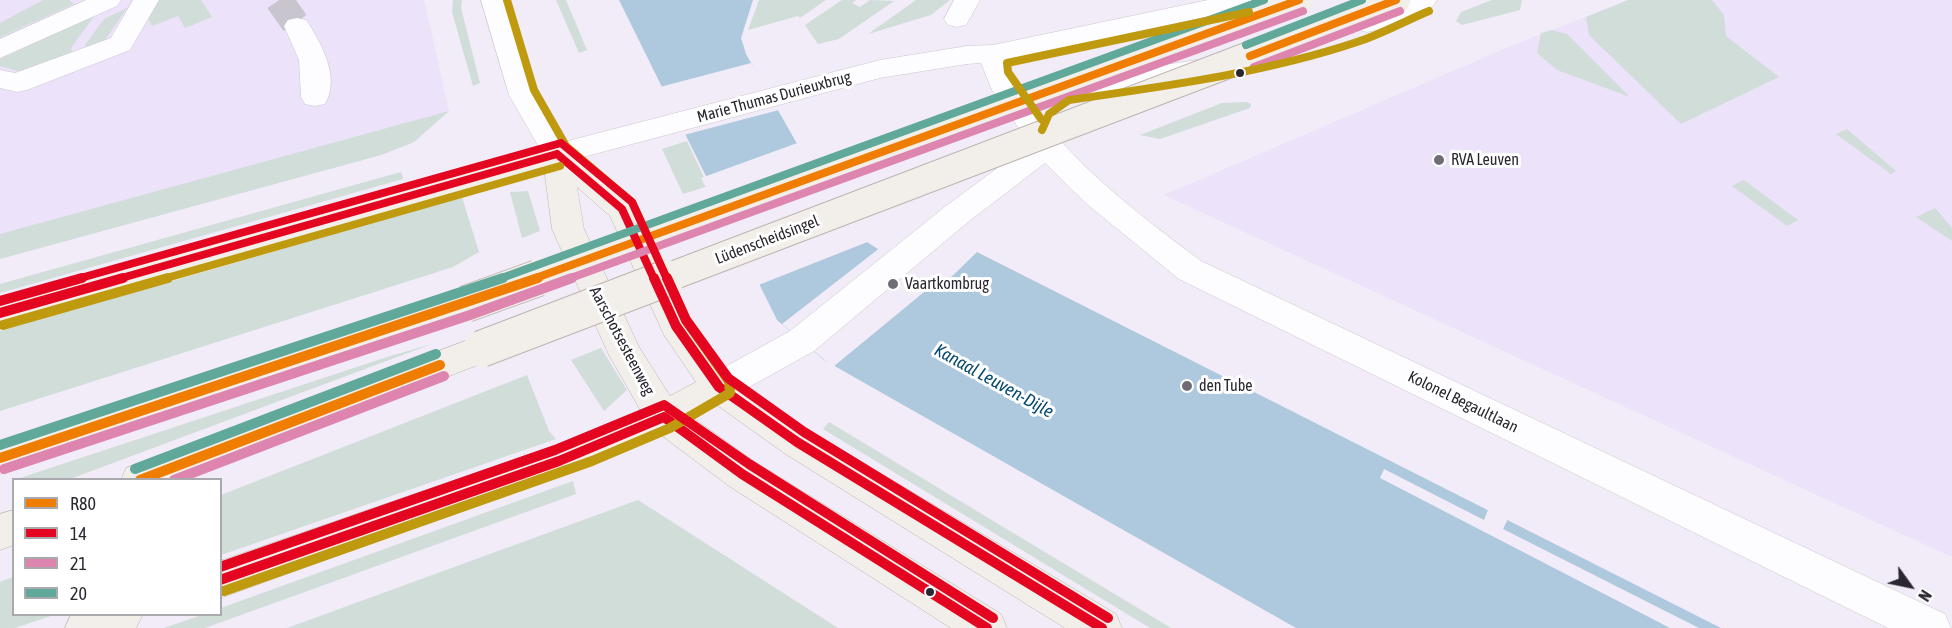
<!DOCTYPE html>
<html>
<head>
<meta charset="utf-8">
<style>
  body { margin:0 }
  #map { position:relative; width:1952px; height:628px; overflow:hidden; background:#f1ecf7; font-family:"Asap Condensed",sans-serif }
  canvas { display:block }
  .legend { position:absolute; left:12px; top:478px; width:210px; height:138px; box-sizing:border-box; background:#fff; border:2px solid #aaa9ad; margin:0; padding:8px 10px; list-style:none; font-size:18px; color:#2b2731 }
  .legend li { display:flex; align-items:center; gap:12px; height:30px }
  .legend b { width:30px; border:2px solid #aaa9ad }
  .north { position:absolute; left:1880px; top:556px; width:60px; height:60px; -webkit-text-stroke:4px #fff; paint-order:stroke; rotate:123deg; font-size:16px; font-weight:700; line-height:24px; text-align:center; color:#2b2731 }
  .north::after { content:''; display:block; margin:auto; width:21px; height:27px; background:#2b2731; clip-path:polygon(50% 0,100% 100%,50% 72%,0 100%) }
</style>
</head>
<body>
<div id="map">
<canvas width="1952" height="628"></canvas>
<ul class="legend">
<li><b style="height:8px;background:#ef7d00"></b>R80</li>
<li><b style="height:8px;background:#e40521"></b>14</li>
<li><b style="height:8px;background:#dd84af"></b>21</li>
<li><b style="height:8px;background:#60a99a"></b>20</li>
</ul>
<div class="north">N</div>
</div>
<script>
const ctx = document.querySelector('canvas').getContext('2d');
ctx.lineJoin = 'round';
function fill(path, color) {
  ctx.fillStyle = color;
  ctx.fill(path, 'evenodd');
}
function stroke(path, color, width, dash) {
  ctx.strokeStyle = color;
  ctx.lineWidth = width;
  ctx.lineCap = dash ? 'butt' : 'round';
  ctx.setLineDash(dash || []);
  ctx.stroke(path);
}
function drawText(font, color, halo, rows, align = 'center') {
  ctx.font = font + ' "Asap Condensed",sans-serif';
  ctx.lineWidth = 6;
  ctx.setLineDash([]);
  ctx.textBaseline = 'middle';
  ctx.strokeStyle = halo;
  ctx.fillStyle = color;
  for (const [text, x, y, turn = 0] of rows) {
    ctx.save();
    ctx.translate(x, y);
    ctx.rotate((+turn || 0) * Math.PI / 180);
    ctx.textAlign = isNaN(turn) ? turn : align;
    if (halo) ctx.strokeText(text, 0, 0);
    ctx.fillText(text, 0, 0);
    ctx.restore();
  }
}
const built = new Path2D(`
  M0 0H424L449 111 414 142 381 155 0 259Z
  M1629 0H1952V557L1164 195 1509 47Z`);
const green = new Path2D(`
  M43 0H69L74 4 0 37V23Z
  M158 0H201L212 17 185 28 178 16 152 26 147 17Z
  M453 0H462L461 8 480 83 473 86 452 12Z
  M556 0H566L587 50 579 53Z
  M759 0H826L800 18 798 16 748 30Z
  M842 0H856L852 3 860 7 870 0 894 1 839 39 818 44 805 25Z
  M916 0H950L931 15 868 34Z
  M1492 0H1522L1520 10 1462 25 1456 21 1461 12Z
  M1628 0H1712L1724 15 1726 36 1779 77 1681 124 1589 35 1586 17Z
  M127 8 101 46 88 51 85 45 104 19Z
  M95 15 71 48 74 56 28 74 0 66V59Z
  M1552 30 1567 34 1630 97 1557 70 1537 53 1541 33Z
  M1247 102 1251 104 1250 108 1160 139 1140 135 1222 103Z
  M449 111 414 142 381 155 0 259V234Z
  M1847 129 1896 171 1891 174 1836 134Z
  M687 141 708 186 683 194 662 149Z
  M401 172 403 179 0 293V284Z
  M1743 180H1744L1798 220 1787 226 1732 186Z
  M528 191 540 231 522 238 510 192Z
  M462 197 479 252 453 267 0 411V331Z
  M1935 208 1952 228V241L1916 217Z
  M432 344 70 479H17L387 357Z
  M601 348 627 390 604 411 571 360Z
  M527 375 549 431 556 439 221 555V495Z
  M829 422 1171 628H1150L823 429Z
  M573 481 576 494 205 628H164L202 615 220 614 221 608Z
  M638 500 838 628H287Z
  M13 577 14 614 54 615 15 628H0V582Z`);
const water = new Path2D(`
  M619 0H753L741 38 746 54 796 142 858 236 939 289 977 252 1721 628H1296L824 360 777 320Z`);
const pier = new Path2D(`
  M751 63 779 110 684 135 660 87Z
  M800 142 860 234 870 241 756 286 701 178Z
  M881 247 935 283 833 367 782 324Z
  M1384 469 1484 520 1489 507 1509 517 1503 529 1699 628H1670L1380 478Z`);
const minorTunnel = new Path2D(`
  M279 0 297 26`);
const minor = new Path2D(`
  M86 0H121L117 6 0 58V39Z
  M133 0H159L130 50 27 90 17 92 0 88V70L15 73 111 38Z
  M481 0H507L537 95 564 142 880 60 967 46 993 45 1208 0H1259L1255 6 1246 8 1007 60C1011 80 1024 95 1036 111 1082 172 1141 216 1201 261L1945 614 1951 628H1888L1179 279 1088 205 1045 163 968 222 814 351 731 397 719 402 707 397 702 387 707 377 790 331 946 206 1030 144 992 90 981 63 967 64 880 78 557 164 547 161 509 95Z
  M954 0H980L966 25 957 27 948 25 944 19Z
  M1401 0H1437L1433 6 1376 30 1367 32 1358 30 1354 24 1358 18Z
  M297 18 306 20C321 42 341 78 325 104L315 106 305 104 301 97 299 60 284 26 288 20Z
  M1204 59 1214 62 1218 68 1214 74 1071 97 1061 95 1057 88 1061 81 1071 79Z`);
const major = new Path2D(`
  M557 144 567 147 633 201 689 318 731 377 810 431 1116 614 1122 628H1065L784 453 717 405 693 418 755 462 1001 614 1007 628H951L729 486 661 435 600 461 220 598V561L577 438 641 411 609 355 552 229 544 168 0 326V300ZM577 187 610 216 664 335 696 382 670 396 639 347 584 229Z
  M466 291 478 295 482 304 478 313 0 474V442Z
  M481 335 493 339 498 349 493 359 183 480H121L126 468Z
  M14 510V545L0 550V514Z
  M71 614H143L136 628H65Z`);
const majorBridgeFar1 = new Path2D(`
  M533 279 1299 0
  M664 279 1396 0`);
const majorBridge = new Path2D(`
  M466 304 538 278
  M481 349 667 278`);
const bus1Far1 = new Path2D(`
  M1250 56 1396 0
  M533 279 1299 0`);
const bus1 = new Path2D(`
  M0 458 538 278
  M140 480 440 365`);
const bus2Far1 = new Path2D(`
  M557 154 622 209 654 279
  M118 279 557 154`);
const bus2 = new Path2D(`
  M654 278 676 326 719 387 797 442 1102 628
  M0 313 123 278
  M664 417 742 474 987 628
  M220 580 559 461 664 417`);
const bus3Far1 = new Path2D(`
  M1254 67 1400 11
  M568 279 1303 11`);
const bus3 = new Path2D(`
  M4 469 470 315 572 278
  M174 480 444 376`);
const bus4Far1 = new Path2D(`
  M1246 45 1362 0
  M499 279 1264 0`);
const bus4 = new Path2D(`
  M0 445 503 278
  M135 469 436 354`);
const bus5Far1 = new Path2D(`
  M507 0 534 90 566 146 632 202 667 279
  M1041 119 1008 72 1007 63 1249 12
  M1042 130 1049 114 1069 100C1166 86 1264 73 1357 42 1382 34 1405 21 1429 11
  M163 279 560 166`);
const bus5 = new Path2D(`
  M3 325 168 278
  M224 591 592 461 670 428 730 393 729 381 686 320 667 278`);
const bus6Far1 = new Path2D(`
  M77 279 561 143 632 202 667 279`);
const bus6 = new Path2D(`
  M667 278 686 320 728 378 804 432 1108 618
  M0 301 82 278
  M220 567 555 450 664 405 749 464 993 618`);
const markers = [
  [1240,73,5,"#2b2731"],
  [1439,160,6,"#706c76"],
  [893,284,6,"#706c76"],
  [1187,386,6,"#706c76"],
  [930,592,5,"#2b2731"]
];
const streetNames = [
  ["Marie Thumas Durieuxbrug",774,97,-15],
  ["Lüdenscheidsingel",767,240,-21],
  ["Aarschotsesteenweg",622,341,62],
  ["Kolonel Begaultlaan",1463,402,26]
];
const poiNames = [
  ["RVA Leuven",1451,160],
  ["Vaartkombrug",905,284],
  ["den Tube",1199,386]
];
const waterNames = [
  ["Kanaal Leuven-Dijle",994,381,29]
];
fill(built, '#ece2f9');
fill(green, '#d0ddd9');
fill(water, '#aec8de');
fill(pier, '#f1ecf7');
stroke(minorTunnel, '#c9c5cf', 28, [28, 14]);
stroke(minor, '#cbc7d0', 1);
stroke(major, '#bdb4b0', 1);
fill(minor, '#fdfcfe');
fill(major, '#f2eee9');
stroke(majorBridgeFar1, '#bdb4b0', 30, []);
stroke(majorBridge, '#bdb4b0', 38, []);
stroke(majorBridgeFar1, '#f2eee9', 28);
stroke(majorBridge, '#f2eee9', 36);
stroke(bus1Far1, '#ef7d00', 8);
stroke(bus1, '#ef7d00', 10);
stroke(bus2Far1, '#e40521', 8);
stroke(bus2, '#e40521', 10);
stroke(bus3Far1, '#dd84af', 8);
stroke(bus3, '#dd84af', 10);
stroke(bus4Far1, '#60a99a', 8);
stroke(bus4, '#60a99a', 10);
stroke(bus5Far1, '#bf9a0f', 8);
stroke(bus5, '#bf9a0f', 10);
stroke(bus6Far1, '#e40521', 8);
stroke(bus6, '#e40521', 10);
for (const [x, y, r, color] of markers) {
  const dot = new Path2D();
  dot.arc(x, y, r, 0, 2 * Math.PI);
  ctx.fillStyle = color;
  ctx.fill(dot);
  stroke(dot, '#fff', 2);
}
drawText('16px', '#2b2731', '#fff', streetNames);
drawText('16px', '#2b2731', '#fff', poiNames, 'left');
drawText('italic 18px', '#074a70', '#fff', waterNames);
</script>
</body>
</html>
